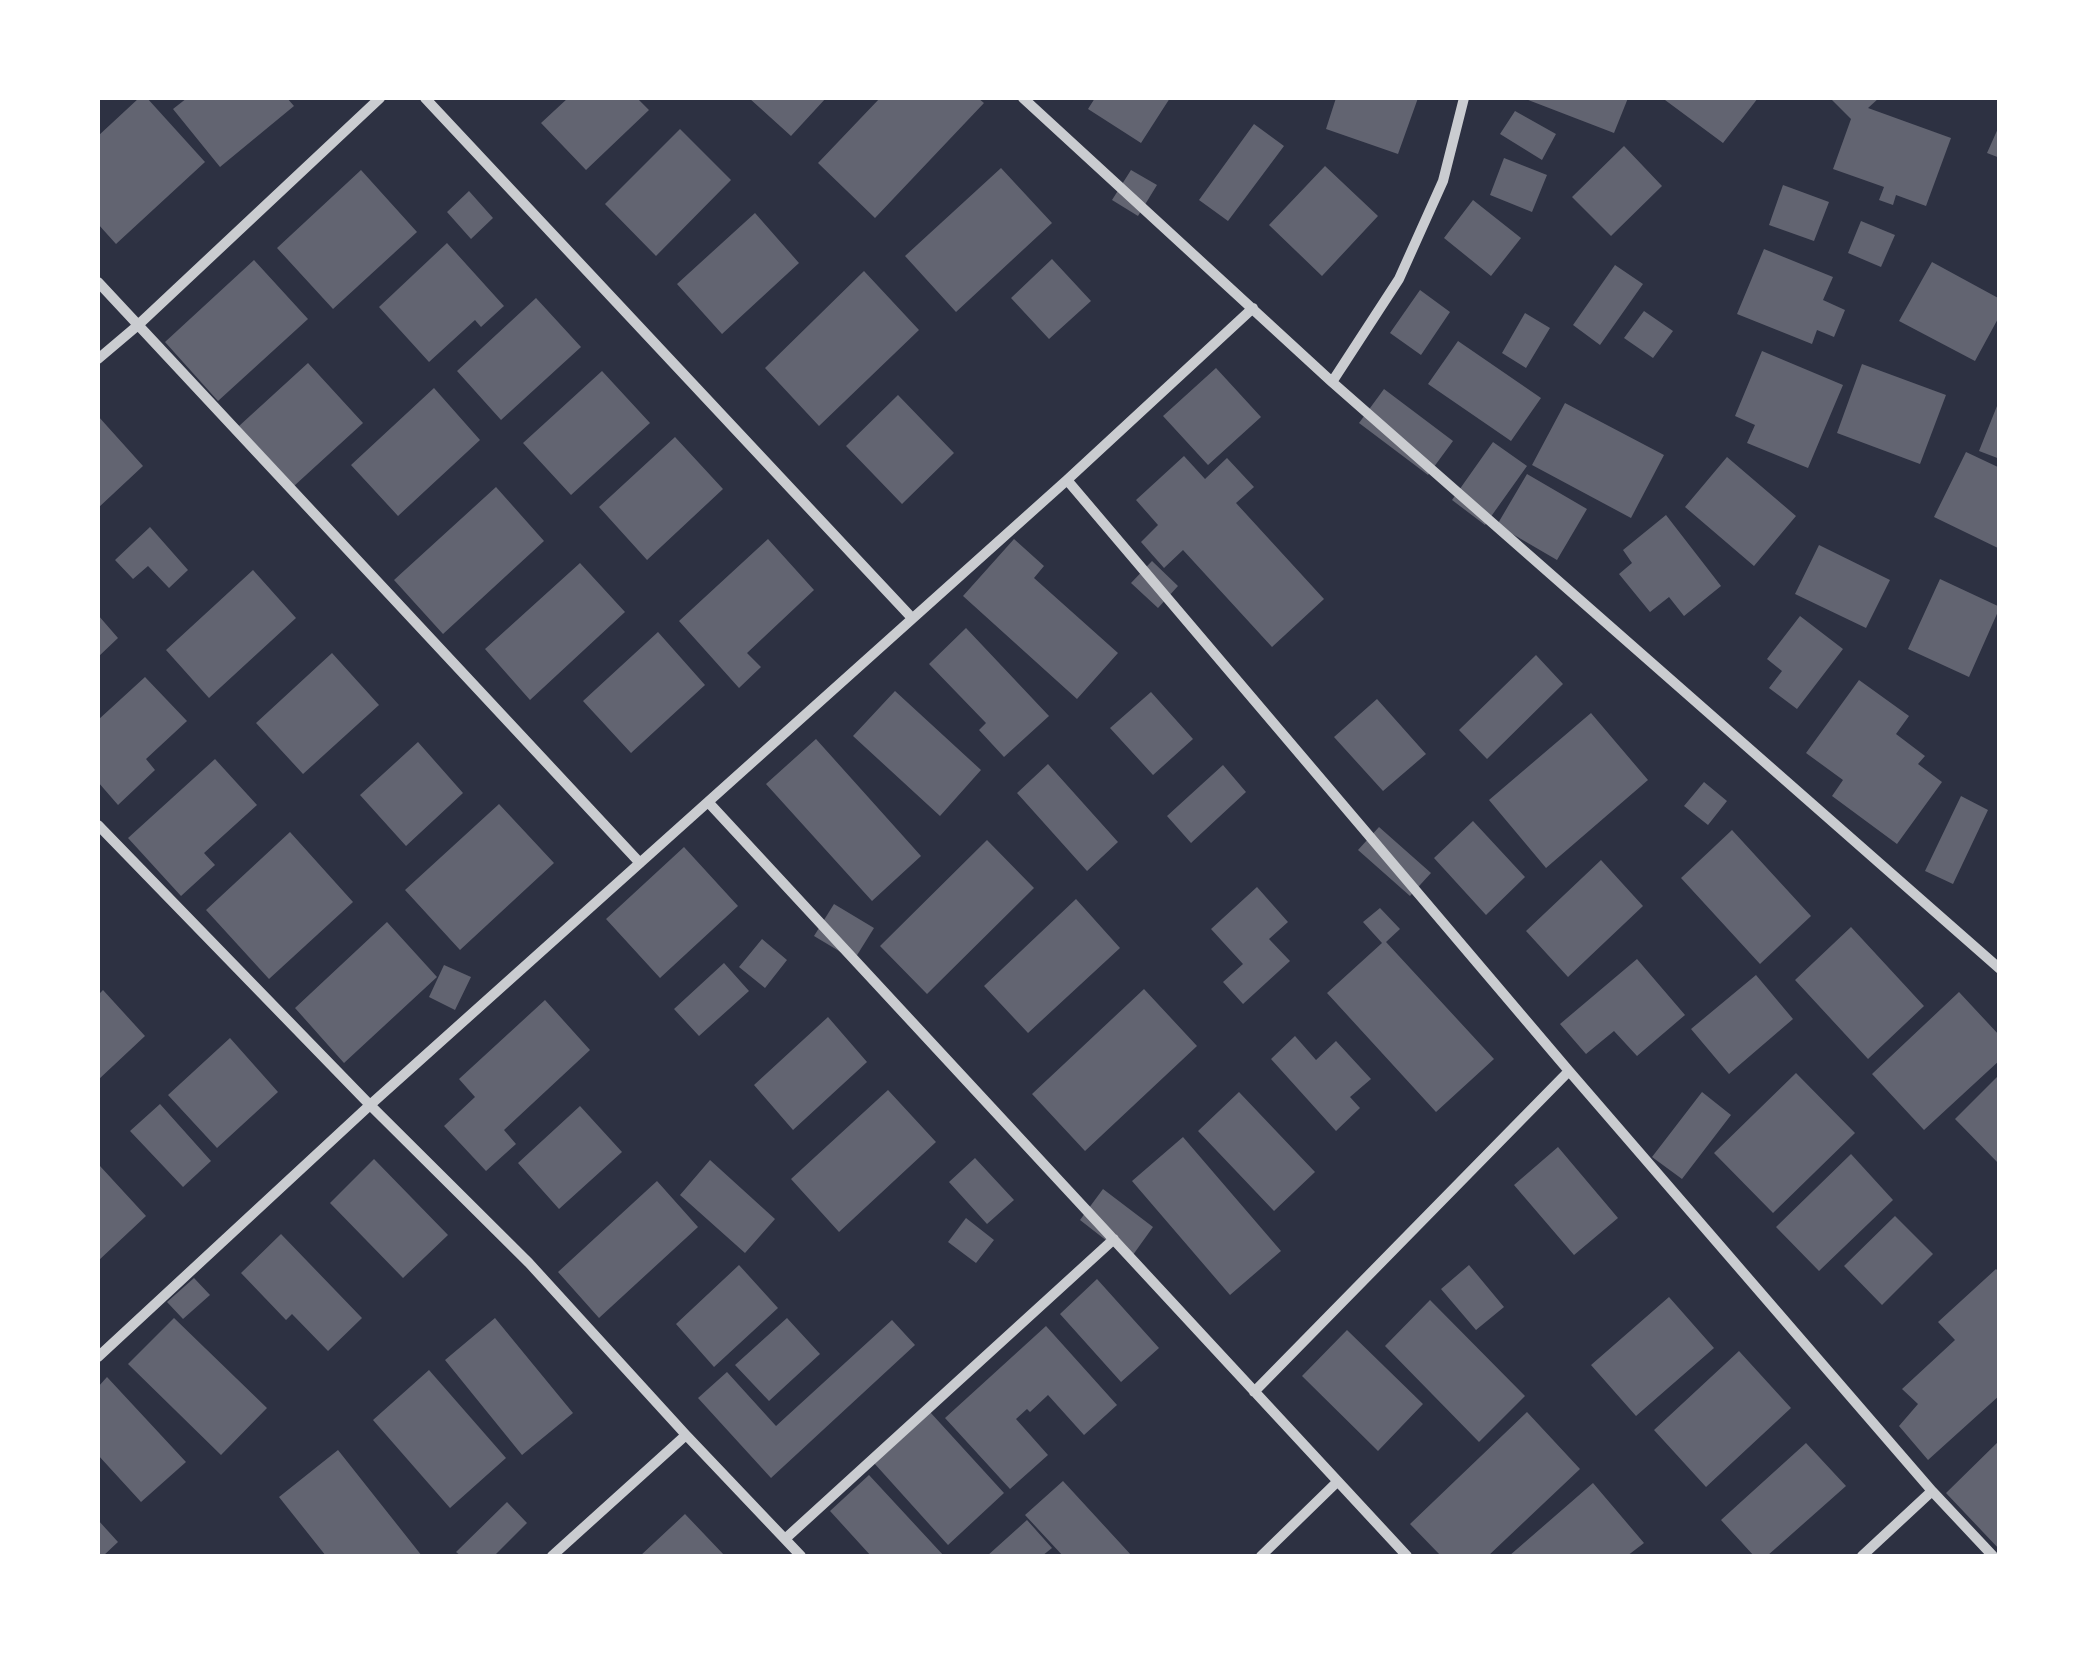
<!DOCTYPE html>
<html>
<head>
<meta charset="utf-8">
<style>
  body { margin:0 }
  #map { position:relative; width:2097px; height:1654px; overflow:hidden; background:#2d3142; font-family:Arial,sans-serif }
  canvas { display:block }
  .frame { position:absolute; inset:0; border:100px solid #fff; pointer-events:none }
</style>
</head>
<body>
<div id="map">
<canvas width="2097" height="1654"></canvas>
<div class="frame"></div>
</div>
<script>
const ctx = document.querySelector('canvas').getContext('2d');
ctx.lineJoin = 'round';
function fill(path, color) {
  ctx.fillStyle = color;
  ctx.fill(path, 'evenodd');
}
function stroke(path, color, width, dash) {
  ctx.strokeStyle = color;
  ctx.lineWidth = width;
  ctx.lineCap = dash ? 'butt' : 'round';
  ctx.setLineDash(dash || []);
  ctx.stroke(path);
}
const building = new Path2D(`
  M139 98H147L205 162 116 244 98 224V136Z
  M187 98H287L294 106 220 167 173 109Z
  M568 98H637L649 110 586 170 541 123Z
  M749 98H826L791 136Z
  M880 98H978L984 103 875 218 818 163Z
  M1095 98H1170L1141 143 1088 109Z
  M1336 98H1418L1398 154 1326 129Z
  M1523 98H1628L1614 133Z
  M1668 98H1758L1723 143 1665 100Z
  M1830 98H1879L1868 108 1951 138 1926 206 1896 195 1893 205 1879 200 1884 187 1833 169 1851 119Z
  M1515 111 1556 134 1542 160 1500 134Z
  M1254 124 1284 146 1228 221 1199 200Z
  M2000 124V158L1987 153Z
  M680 129 731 180 656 256 605 204Z
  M1624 146 1662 186 1611 236 1572 197Z
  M1504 158 1547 175 1532 212 1490 195Z
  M1325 166 1378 216 1322 276 1269 225Z
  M1001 168 1052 223 956 312 905 256Z
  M361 170 417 232 333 309 277 248Z
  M1131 170 1157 185 1138 216 1112 200Z
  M1783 185 1829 202 1814 241 1769 225Z
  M469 191 493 218 471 239 447 212Z
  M1473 200 1521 238 1491 276 1444 238Z
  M755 213 799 263 722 334 677 284Z
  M1861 221 1895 235 1881 267 1848 253Z
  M447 243 504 306 481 327 475 320 429 362 379 307Z
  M1764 249 1833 277 1823 300 1845 310 1834 337 1817 330 1812 344 1737 314Z
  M1052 259 1091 301 1049 339 1011 298Z
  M254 260 308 319 218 401 165 342Z
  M1932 262 2000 299V315L1975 361 1899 321Z
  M1615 265 1643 284 1600 345 1573 325Z
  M864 271 919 330 819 426 765 368Z
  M1420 290 1450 312 1421 355 1390 333Z
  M536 298 581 347 501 420 457 371Z
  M1644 311 1673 331 1653 358 1624 338Z
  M1525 313 1550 328 1526 368 1502 353Z
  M1458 341 1541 398 1511 441 1428 384Z
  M1762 351 1843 385 1808 468 1747 443 1755 425 1735 416Z
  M308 363 363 423 294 486 239 426Z
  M1862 364 1946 395 1920 464 1837 433Z
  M1216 368 1261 417 1208 465 1163 416Z
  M602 371 650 423 571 495 523 443Z
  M434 388 480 440 398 516 351 465Z
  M1384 389 1453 441 1428 475 1359 423Z
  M898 395 954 453 902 504 846 446Z
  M1999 401H2000V459L1979 451Z
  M1565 403 1664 455 1631 518 1532 465Z
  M98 416 143 466 98 508Z
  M675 437 723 489 647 560 599 507Z
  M1493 442 1527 466 1485 525 1452 500Z
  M1966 452 2000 468V549L1934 517Z
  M1184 456 1205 479 1227 458 1254 487 1236 503 1324 599 1272 647 1183 550 1164 568 1141 542 1158 525 1136 500Z
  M1727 457 1796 516 1754 566 1685 507Z
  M1527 474 1587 509 1557 560 1497 525Z
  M496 487 544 541 443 634 394 580Z
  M1666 515 1721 586 1684 616 1669 597 1650 612 1619 574 1632 563 1623 550Z
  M150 527 188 570 169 588 148 566 133 579 115 560Z
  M768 539 814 590 747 653 761 667 739 688 679 621Z
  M1014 539 1044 566 1034 578 1118 653 1077 699 963 596Z
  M1819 545 1890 580 1866 628 1795 594Z
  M1152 561 1178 586 1158 608 1131 583Z
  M580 563 625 612 530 700 485 649Z
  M253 570 296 618 209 698 166 650Z
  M1940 579 2000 607 1969 677 1908 649Z
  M98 615 118 638 98 657Z
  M1800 616 1843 649 1797 709 1769 688 1782 671 1767 659Z
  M966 628 1049 716 1004 757 979 730 986 723 929 664Z
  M658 632 705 685 631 753 583 701Z
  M332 653 379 705 303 774 256 723Z
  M1536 655 1563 684 1487 759 1459 730Z
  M145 677 187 721 146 759 155 770 118 805 98 782V720Z
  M1859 680 1909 716 1896 734 1925 756 1918 764 1942 782 1897 844 1832 796 1843 780 1806 753Z
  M895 691 981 770 940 816 853 736Z
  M1151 692 1193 739 1153 775 1110 728Z
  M1377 699 1426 754 1383 791 1334 737Z
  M1591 713 1648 780 1546 868 1489 800Z
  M816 739 921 856 872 901 766 784Z
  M418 742 463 793 406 846 360 795Z
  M215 759 257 805 204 853 215 865 181 896 128 838Z
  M1048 764 1118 842 1087 871 1017 793Z
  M1223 765 1246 792 1191 843 1167 816Z
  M1704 782 1727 801 1708 825 1684 806Z
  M1961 796 1988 810 1953 884 1925 871Z
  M499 804 554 863 460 950 405 890Z
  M1473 821 1525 877 1486 915 1434 858Z
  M1379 827 1431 873 1410 896 1358 850Z
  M1732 830 1811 916 1760 964 1681 878Z
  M290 832 353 902 269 979 206 910Z
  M987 840 1034 888 927 994 880 946Z
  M684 847 738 906 660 978 606 919Z
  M1601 860 1643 906 1568 977 1526 931Z
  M1257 887 1288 922 1269 939 1290 961 1243 1004 1223 982 1243 964 1211 929Z
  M1076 899 1120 948 1028 1033 984 986Z
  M834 904 874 928 854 960 814 936Z
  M1380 908 1400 929 1386 942 1494 1059 1436 1112 1327 993 1382 943 1363 922Z
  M387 922 437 977 344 1063 295 1008Z
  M1851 927 1924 1006 1868 1059 1795 980Z
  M762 939 787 960 765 988 739 967Z
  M1637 959 1685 1015 1637 1056 1614 1031 1586 1054 1560 1024Z
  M724 963 749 991 699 1036 674 1009Z
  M444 965 471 977 455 1010 429 997Z
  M1756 975 1793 1019 1729 1074 1691 1029Z
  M1144 989 1197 1046 1085 1151 1032 1094Z
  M103 990 145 1036 98 1080V995Z
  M1959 992 2000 1036V1060L1924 1130 1872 1074Z
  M545 1000 590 1050 504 1130 516 1144 486 1171 444 1126 475 1097 459 1079Z
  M828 1017 867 1062 793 1130 754 1085Z
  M1295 1036 1316 1060 1336 1041 1371 1079 1350 1097 1360 1108 1336 1131 1271 1059Z
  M230 1038 278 1092 217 1148 168 1095Z
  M1796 1073 1855 1133 1773 1213 1714 1153Z
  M2000 1074V1165L1955 1119Z
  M888 1090 936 1142 839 1232 791 1179Z
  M1239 1092 1315 1172 1274 1211 1198 1131Z
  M1702 1092 1731 1115 1682 1179 1652 1157Z
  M160 1104 211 1161 183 1187 130 1131Z
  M580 1106 622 1152 559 1209 518 1163Z
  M1183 1137 1281 1251 1230 1295 1132 1181Z
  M1558 1147 1618 1218 1574 1255 1514 1185Z
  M1851 1154 1893 1200 1819 1271 1776 1227Z
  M975 1158 1014 1200 987 1224 949 1182Z
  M374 1159 448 1235 403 1278 330 1203Z
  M710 1160 775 1219 745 1253 680 1195Z
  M100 1166 146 1216 98 1261V1169Z
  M657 1181 698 1227 599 1318 558 1272Z
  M1103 1189 1153 1227 1130 1259 1080 1220Z
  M1895 1216 1933 1254 1882 1305 1844 1266Z
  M966 1218 994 1240 976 1263 948 1242Z
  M281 1234 362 1318 328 1351 292 1314 286 1320 241 1273Z
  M739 1265 778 1308 714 1367 676 1324Z
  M1469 1265 1504 1307 1476 1330 1441 1289Z
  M1996 1269 2000 1273V1395L1928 1460 1899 1426 1918 1404 1902 1389 1955 1340 1938 1322Z
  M194 1278 210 1295 183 1319 167 1302Z
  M1097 1279 1159 1348 1121 1382 1060 1314Z
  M1669 1297 1714 1348 1636 1416 1591 1365Z
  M1430 1300 1525 1396 1479 1442 1385 1346Z
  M174 1318 267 1408 221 1455 128 1364Z
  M495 1318 573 1413 522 1455 445 1360Z
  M787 1318 820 1354 769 1401 735 1365Z
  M892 1320 915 1345 771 1478 698 1398 727 1372 776 1426Z
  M1046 1326 1117 1405 1084 1435 1048 1395 1030 1412 1027 1409 1016 1419 1048 1455 1010 1489 945 1418Z
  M1347 1330 1423 1404 1378 1451 1302 1376Z
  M1739 1351 1791 1408 1706 1487 1654 1430Z
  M429 1370 506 1458 450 1508 373 1420Z
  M107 1377 186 1462 141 1502 98 1455V1387Z
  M930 1412 1004 1493 948 1545 874 1463Z
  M1527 1412 1580 1469 1488 1556H1441L1410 1524Z
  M2000 1440V1550L1946 1493Z
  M1806 1443 1846 1486 1767 1556H1754L1721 1520Z
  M338 1450 422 1556H326L279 1497Z
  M869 1475 944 1556H871L830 1511Z
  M1063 1481 1132 1556H1063L1025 1515Z
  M1593 1483 1644 1543 1627 1556H1509Z
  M507 1502 527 1523 494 1556H461L456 1552Z
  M685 1514 725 1556H640Z
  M98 1520 118 1542 103 1556H98Z
  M1027 1520 1052 1548 1042 1556H987Z`);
const minor = new Path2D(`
  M425 98 912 618
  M1023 98 1332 382 2000 969
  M98 282 640 863
  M98 359 137 326 380 98
  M1332 382 1399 279 1443 181 1464 98
  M1067 480 1569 1071 1932 1491 1993 1556
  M709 803 1407 1556
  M98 825 370 1105 529 1263 686 1435 801 1556
  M98 1357 370 1105 1067 480 1253 308
  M1254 1392 1569 1071
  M785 1539 1114 1239
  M552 1556 686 1435
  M1261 1556 1337 1482
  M1862 1556 1932 1491`);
fill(building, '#626471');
stroke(minor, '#caccd0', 10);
</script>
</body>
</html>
